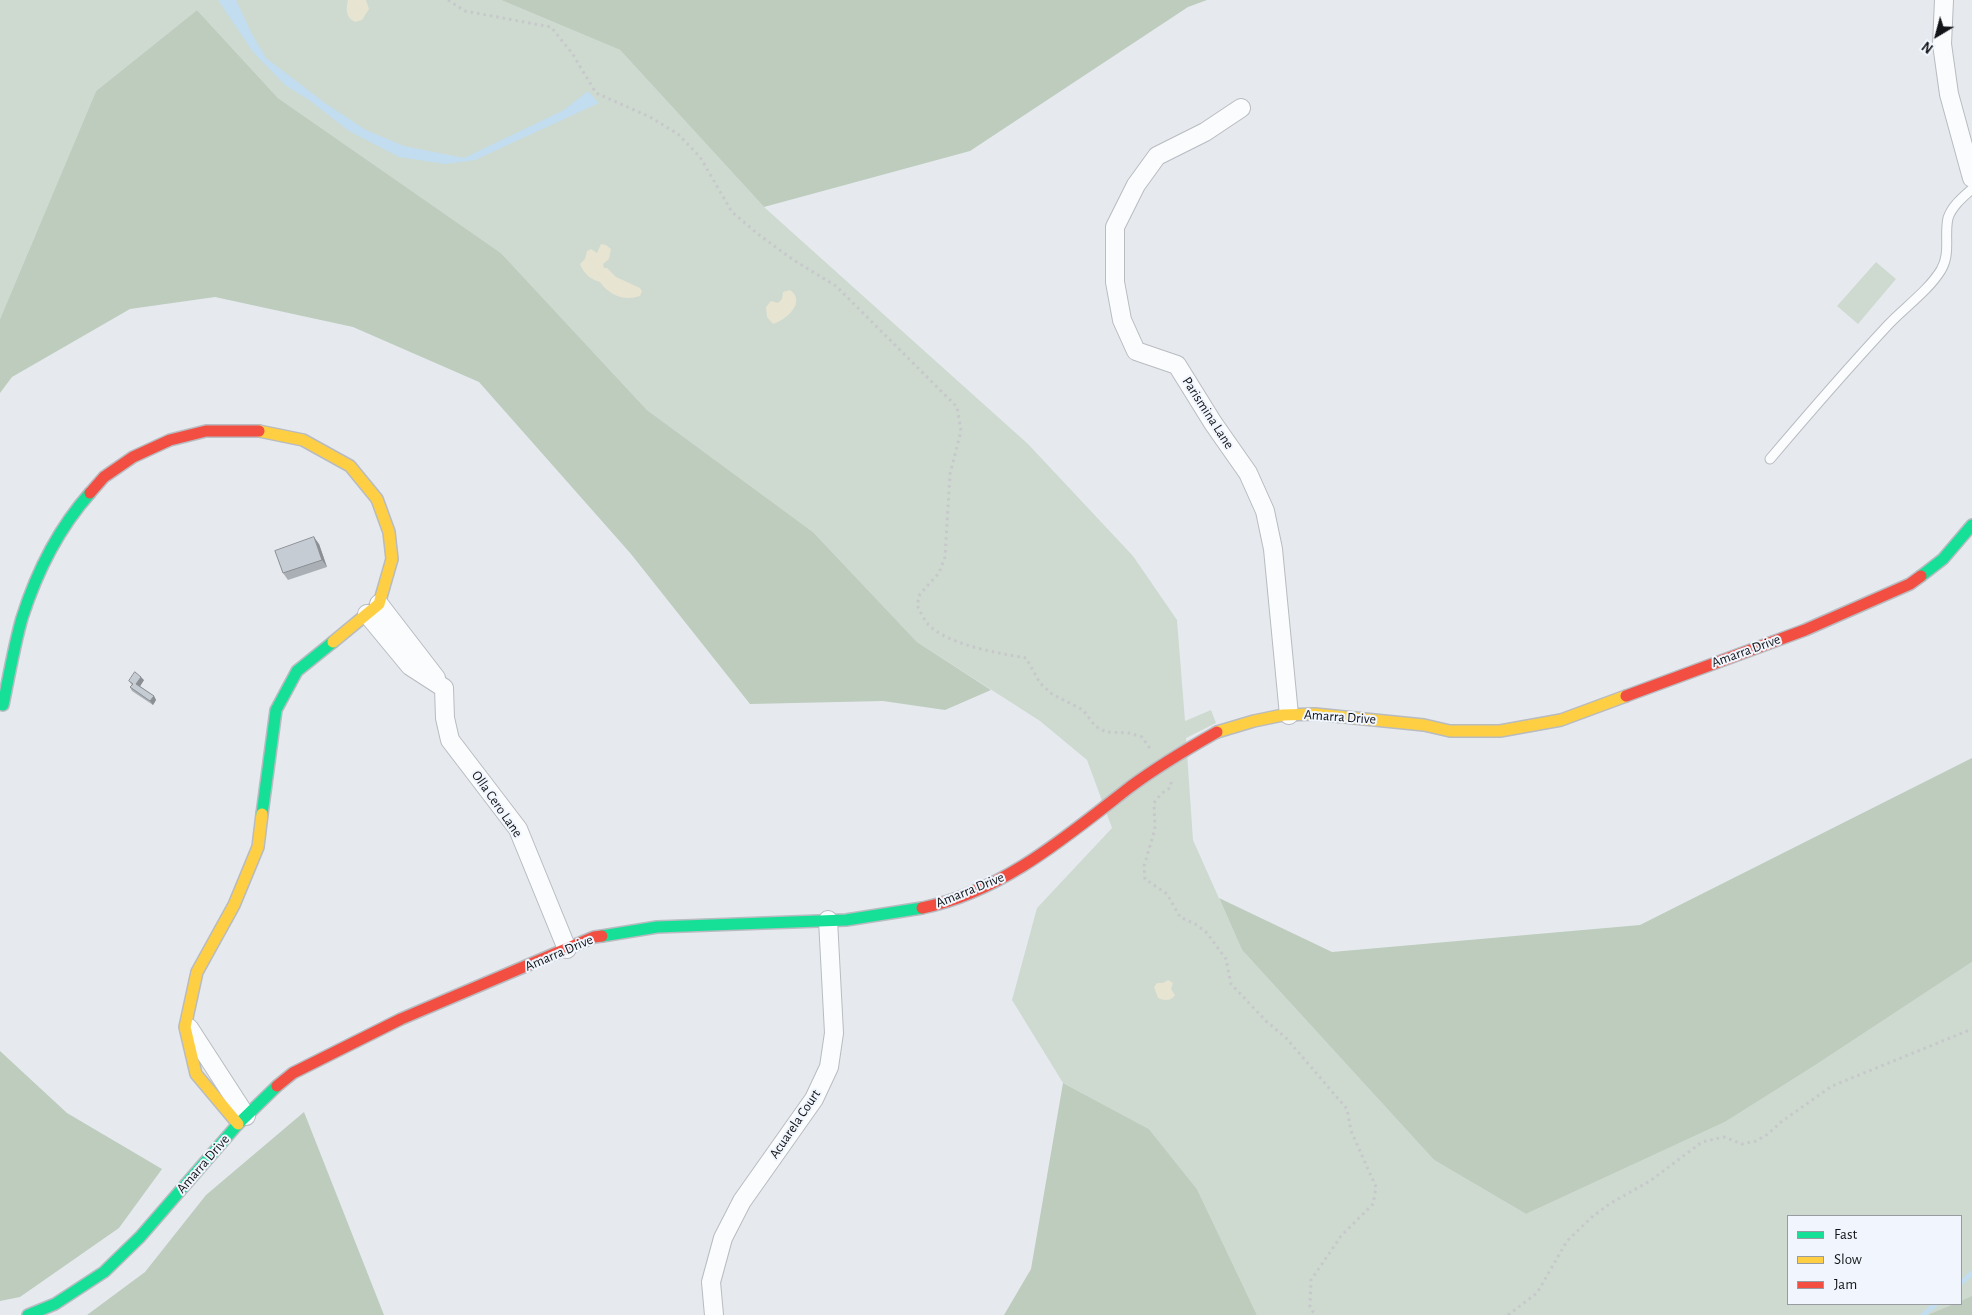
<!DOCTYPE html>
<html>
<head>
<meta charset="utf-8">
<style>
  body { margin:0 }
  #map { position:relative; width:1972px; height:1315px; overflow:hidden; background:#e6eaef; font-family:"Alegreya Sans",sans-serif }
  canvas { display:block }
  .legend { position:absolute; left:1787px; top:1215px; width:175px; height:90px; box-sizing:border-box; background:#f1f6fe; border:1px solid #989ca2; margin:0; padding:6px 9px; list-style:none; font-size:15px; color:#121417 }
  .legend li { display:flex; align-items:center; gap:10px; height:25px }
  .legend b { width:25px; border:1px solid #989ca2 }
  .north { position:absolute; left:1912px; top:10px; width:50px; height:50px; -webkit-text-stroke:4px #f1f6fe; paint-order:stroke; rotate:217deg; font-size:14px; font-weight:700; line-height:20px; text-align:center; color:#121417 }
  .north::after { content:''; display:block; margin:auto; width:18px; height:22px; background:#121417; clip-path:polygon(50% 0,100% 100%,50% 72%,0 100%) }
</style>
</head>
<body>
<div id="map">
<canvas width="1972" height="1315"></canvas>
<ul class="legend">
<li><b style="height:6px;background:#16e098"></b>Fast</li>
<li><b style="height:6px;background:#ffcf43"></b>Slow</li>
<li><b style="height:6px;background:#f24e42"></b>Jam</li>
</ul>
<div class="north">N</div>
</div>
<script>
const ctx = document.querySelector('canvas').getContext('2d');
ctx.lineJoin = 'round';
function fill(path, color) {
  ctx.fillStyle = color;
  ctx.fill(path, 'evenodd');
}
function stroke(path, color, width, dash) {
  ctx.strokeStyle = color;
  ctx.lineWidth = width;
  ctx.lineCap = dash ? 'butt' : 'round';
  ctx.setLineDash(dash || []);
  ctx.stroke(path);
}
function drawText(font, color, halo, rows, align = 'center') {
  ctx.font = font + ' "Alegreya Sans",sans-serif';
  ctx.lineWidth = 4;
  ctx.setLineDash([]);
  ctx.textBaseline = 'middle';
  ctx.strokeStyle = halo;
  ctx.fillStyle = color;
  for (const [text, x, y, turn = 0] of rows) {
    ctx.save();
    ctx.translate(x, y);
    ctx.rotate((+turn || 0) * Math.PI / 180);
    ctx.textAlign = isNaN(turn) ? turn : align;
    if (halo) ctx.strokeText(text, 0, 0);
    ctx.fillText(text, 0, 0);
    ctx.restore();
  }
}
const green = new Path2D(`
  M0 0H501L620 50 764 207 1028 444 1133 556 1177 620 1185 721 1211 710 1216 723 1186 738 1193 840 1242 950 1434 1160 1526 1214 1725 1122 1814 1066 1972 962V1315H1257L1197 1189 1149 1129 1063 1083 1012 1000 1037 908 1112 828 1087 760 1040 721 917 642 813 532 647 410 501 253 278 98 197 10 96 91 0 319ZM1788 1216H1961V1304H1788Z
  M1876 262 1896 279 1858 324 1837 306Z`);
const forest = new Path2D(`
  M501 0H1207L1188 7 970 151 764 207 620 50Z
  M197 10 278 98 501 253 647 410 813 532 917 642 991 690 945 710 883 701 750 704 631 554 479 382 353 327 215 297 130 309 12 377 0 393V319L96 91Z
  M1972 758V962L1814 1066 1725 1122 1526 1214 1434 1160 1242 950 1219 898 1332 952 1640 925Z
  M0 1051 67 1113 162 1169 119 1228 20 1297 0 1301Z
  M1063 1083 1149 1129 1197 1189 1257 1315H1004L1031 1269Z
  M304 1112 384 1315H87L145 1272 206 1195Z
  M1972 1296V1315H1928L1954 1304H1961V1301Z`);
const sand = new Path2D(`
  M348 0H366L369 9 362 20 355 22C345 17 346 9 348 0Z
  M601 244 606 245 611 249 609 259 603 264 604 268H607L616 277 640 288 642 291 640 296C624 301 610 296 600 282 591 280 583 273 580 264L585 259 587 251 591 249 597 253Z
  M790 290C807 302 786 320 773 324L767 317 766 307 771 301 778 303 782 299 783 292Z
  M1168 980 1173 983 1171 989 1175 995C1172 1001 1164 1001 1158 998L1154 987 1157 983H1163Z`);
const water = new Path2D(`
  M218 0H236L252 34 266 58 325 103 366 130 404 146 464 158 564 110 588 91 599 103 475 160 445 164 399 157 349 131 309 100 285 85 253 52Z`);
const stream = new Path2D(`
  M1961 1283 1972 1273
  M1923 1315 1936 1304`);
const path = new Path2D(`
  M448 0 465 11 551 27 572 53 596 93 650 117 678 134 700 157 732 212 758 234 792 259 836 286 957 407 961 431 950 474 945 557 939 573 920 594 917 605C920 611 923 618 927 623 946 645 998 653 1026 658L1040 683 1052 694 1083 710 1095 726 1106 732 1129 733 1142 737 1151 750
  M1171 782V787L1161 794 1154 803 1155 829 1144 866 1145 879 1167 894 1180 917 1197 925 1207 933 1226 959 1231 984 1266 1021 1287 1039 1347 1109 1351 1131 1376 1187 1373 1204 1341 1236 1311 1280 1310 1307 1315 1315
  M1508 1315 1537 1293 1567 1241 1593 1216 1611 1203 1650 1181 1702 1142 1724 1137 1742 1144 1756 1141 1768 1134 1781 1122 1832 1086 1972 1029`);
const lane = new Path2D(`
  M1770 459C1809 413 1848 368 1888 325 1905 307 1928 291 1941 270 1951 253 1944 236 1948 218 1952 206 1963 197 1972 189`);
const street = new Path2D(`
  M1944 0 1942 44 1949 94 1972 178
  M1241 108 1205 132 1157 156 1136 185 1115 227V282L1122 320 1136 351 1177 365 1213 423 1248 473 1265 511 1273 549 1289 715
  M379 604 436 678
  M367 614 410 666 444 688
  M444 688 445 718 450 740 518 829 567 949
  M189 1028 246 1116
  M714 1315 711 1282 723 1238 742 1201 814 1099 829 1067 834 1033 828 920`);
const fast = new Path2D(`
  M1921 576 1943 559 1972 525
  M3 705C9 676 14 646 22 618 36 574 59 528 90 493
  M262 814 276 710 297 671 333 642
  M602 936 657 927 846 920 922 908
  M28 1315 55 1304 104 1272 140 1237 238 1124 277 1086`);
const slow = new Path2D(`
  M259 431 303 440 350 466 377 499 389 532 392 559 379 604 333 642
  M1217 732 1254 721 1283 715 1315 714 1424 725 1450 731H1500L1561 720 1626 696
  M238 1124 196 1074 185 1027 197 972 234 905 258 847 262 814`);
const jam = new Path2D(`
  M90 493 104 477 133 457 170 440 206 431H259
  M1626 696 1805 630 1910 584 1921 576
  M922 908C1002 892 1067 836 1130 787 1157 767 1187 749 1217 732
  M277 1086 293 1073 401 1019 594 937 602 936`);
const wall = new Path2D(`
  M319 544 327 567 288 580 283 573Z
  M144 680 140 686 154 696 156 700 153 705 132 691 130 687 132 685 129 681Z`);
const shadedWall = new Path2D(`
  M314 537 319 544 327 567 322 560Z
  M141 677 144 680 139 688 136 684Z
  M154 696 156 700 153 705 150 701Z`);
const building = new Path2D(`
  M314 537 322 560 283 573 275 551Z
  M135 672 141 677 136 684 154 696 150 701 130 687 133 684 129 681Z`);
const streetNames = [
  ["Parismina Lane",1208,413,57],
  ["Amarra Drive",1746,651,-20],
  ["Amarra Drive",1340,717,4],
  ["Olla Cero Lane",497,804,55],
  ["Amarra Drive",970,890,-22],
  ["Amarra Drive",559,953,-23],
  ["Acuarela Court",795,1124,-56],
  ["Amarra Drive",203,1164,-49]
];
fill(green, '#cedad0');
fill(forest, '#bdccbd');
fill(sand, '#e7e4d2');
fill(water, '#c2ddef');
stroke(stream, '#c2ddef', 5);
stroke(lane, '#b8bbc0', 11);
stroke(street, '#b8bbc0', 20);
stroke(fast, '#b8bbc0', 14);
stroke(slow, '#b8bbc0', 14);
stroke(jam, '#b8bbc0', 14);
stroke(path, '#c7c8cb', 3, [2.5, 4]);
stroke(lane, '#fbfcfd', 9);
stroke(street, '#fbfcfd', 18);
stroke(fast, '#16e098', 11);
stroke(slow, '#ffcf43', 11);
stroke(jam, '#f24e42', 11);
fill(wall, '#aaafb6');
fill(shadedWall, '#8b8f94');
fill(building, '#c6ccd4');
stroke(building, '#8b8f94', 1);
drawText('14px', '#121417', '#f1f6fe', streetNames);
</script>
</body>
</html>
